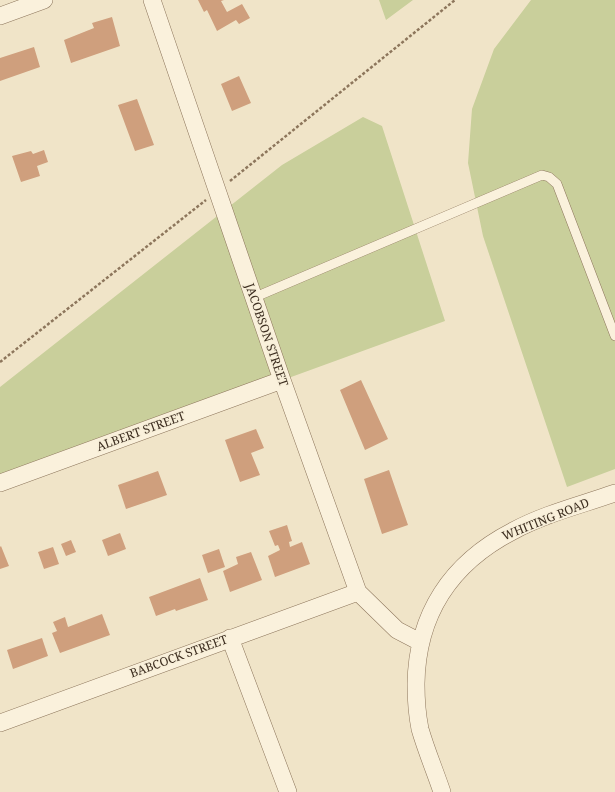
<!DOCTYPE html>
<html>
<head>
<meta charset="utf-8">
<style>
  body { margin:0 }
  canvas { display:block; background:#f0e4c8 }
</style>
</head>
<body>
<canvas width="615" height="792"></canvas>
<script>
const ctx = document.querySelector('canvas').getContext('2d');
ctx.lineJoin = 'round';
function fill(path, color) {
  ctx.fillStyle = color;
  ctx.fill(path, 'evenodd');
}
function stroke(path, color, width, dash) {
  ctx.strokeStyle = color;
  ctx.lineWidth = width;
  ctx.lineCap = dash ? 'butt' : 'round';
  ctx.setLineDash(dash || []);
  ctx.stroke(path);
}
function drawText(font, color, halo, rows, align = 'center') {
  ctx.font = font + ' "Noto Serif",serif';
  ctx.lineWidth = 3;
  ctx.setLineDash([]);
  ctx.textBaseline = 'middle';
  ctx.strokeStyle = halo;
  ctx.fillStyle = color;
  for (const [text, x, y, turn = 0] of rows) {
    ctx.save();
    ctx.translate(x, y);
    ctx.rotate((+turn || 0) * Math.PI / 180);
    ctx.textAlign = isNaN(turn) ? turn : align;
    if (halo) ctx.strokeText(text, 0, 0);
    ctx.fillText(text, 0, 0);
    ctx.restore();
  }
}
const green = new Path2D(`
  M379 0H413L386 20Z
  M531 0H615V469L567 487 483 236 468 163 472 109 494 49Z
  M363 117 382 126 445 321 0 483V387L282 165Z`);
const building = new Path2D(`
  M198 0H224L221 1 227 12 242 4 250 18 239 24 236 20 217 31 207 10 204 12Z
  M112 17 120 46 71 63 64 40 94 28 92 23Z
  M34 47 40 67 0 81V58Z
  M239 76 251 103 232 111 221 84Z
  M137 99 154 145 135 151 118 105Z
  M44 150 48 162 37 166 40 176 21 182 12 156 31 151 33 154Z
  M361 380 388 439 365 450 340 390Z
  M256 429 264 448 251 453 260 475 240 482 225 440Z
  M389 470 408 525 382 534 364 479Z
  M158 471 167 495 126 509 118 485Z
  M287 525 292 541 289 542 290 547 302 542 310 564 275 577 268 556 280 550 278 545 275 546 269 531Z
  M120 533 126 549 108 556 102 540Z
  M71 540 76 552 66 556 61 544Z
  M1 546 9 566 0 569V547Z
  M53 547 59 564 44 569 38 552Z
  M219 549 225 567 208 573 202 555Z
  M251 552 262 580 230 592 223 571 238 564 236 557Z
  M200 578 208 600 176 611 175 609 156 616 149 597Z
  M102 614 110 635 60 653 52 633 57 631 53 622 65 617 68 627Z
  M42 638 48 656 13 669 7 650Z`);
const path = new Path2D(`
  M230 181 455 0
  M0 362 206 200`);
const service = new Path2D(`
  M253 298 542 175 549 177 557 184 615 336`);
const minor = new Path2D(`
  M152 0 282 380 358 592 397 630 420 642
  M0 16 44 0
  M0 483 282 380
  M230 638 288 792
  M0 723 358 592
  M442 792C435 771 426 750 420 729 417 714 416 698 416 684 417 614 451 563 513 531 544 514 581 505 615 493`);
const streetNames = [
  ["JACOBSON STREET",266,335,71],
  ["ALBERT STREET",141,432,-20],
  ["WHITING ROAD",546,520,-22],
  ["BABCOCK STREET",179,657,-20]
];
fill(green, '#c9cf9b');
fill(building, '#cf9f7d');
stroke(service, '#8d765c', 10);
stroke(minor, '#8d765c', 18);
stroke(path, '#8d765c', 2.5, [3, 2]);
stroke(service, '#faf1dc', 9);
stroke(minor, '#faf1dc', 17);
drawText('12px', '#3d2e20', '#f7eed8', streetNames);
</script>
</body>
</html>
